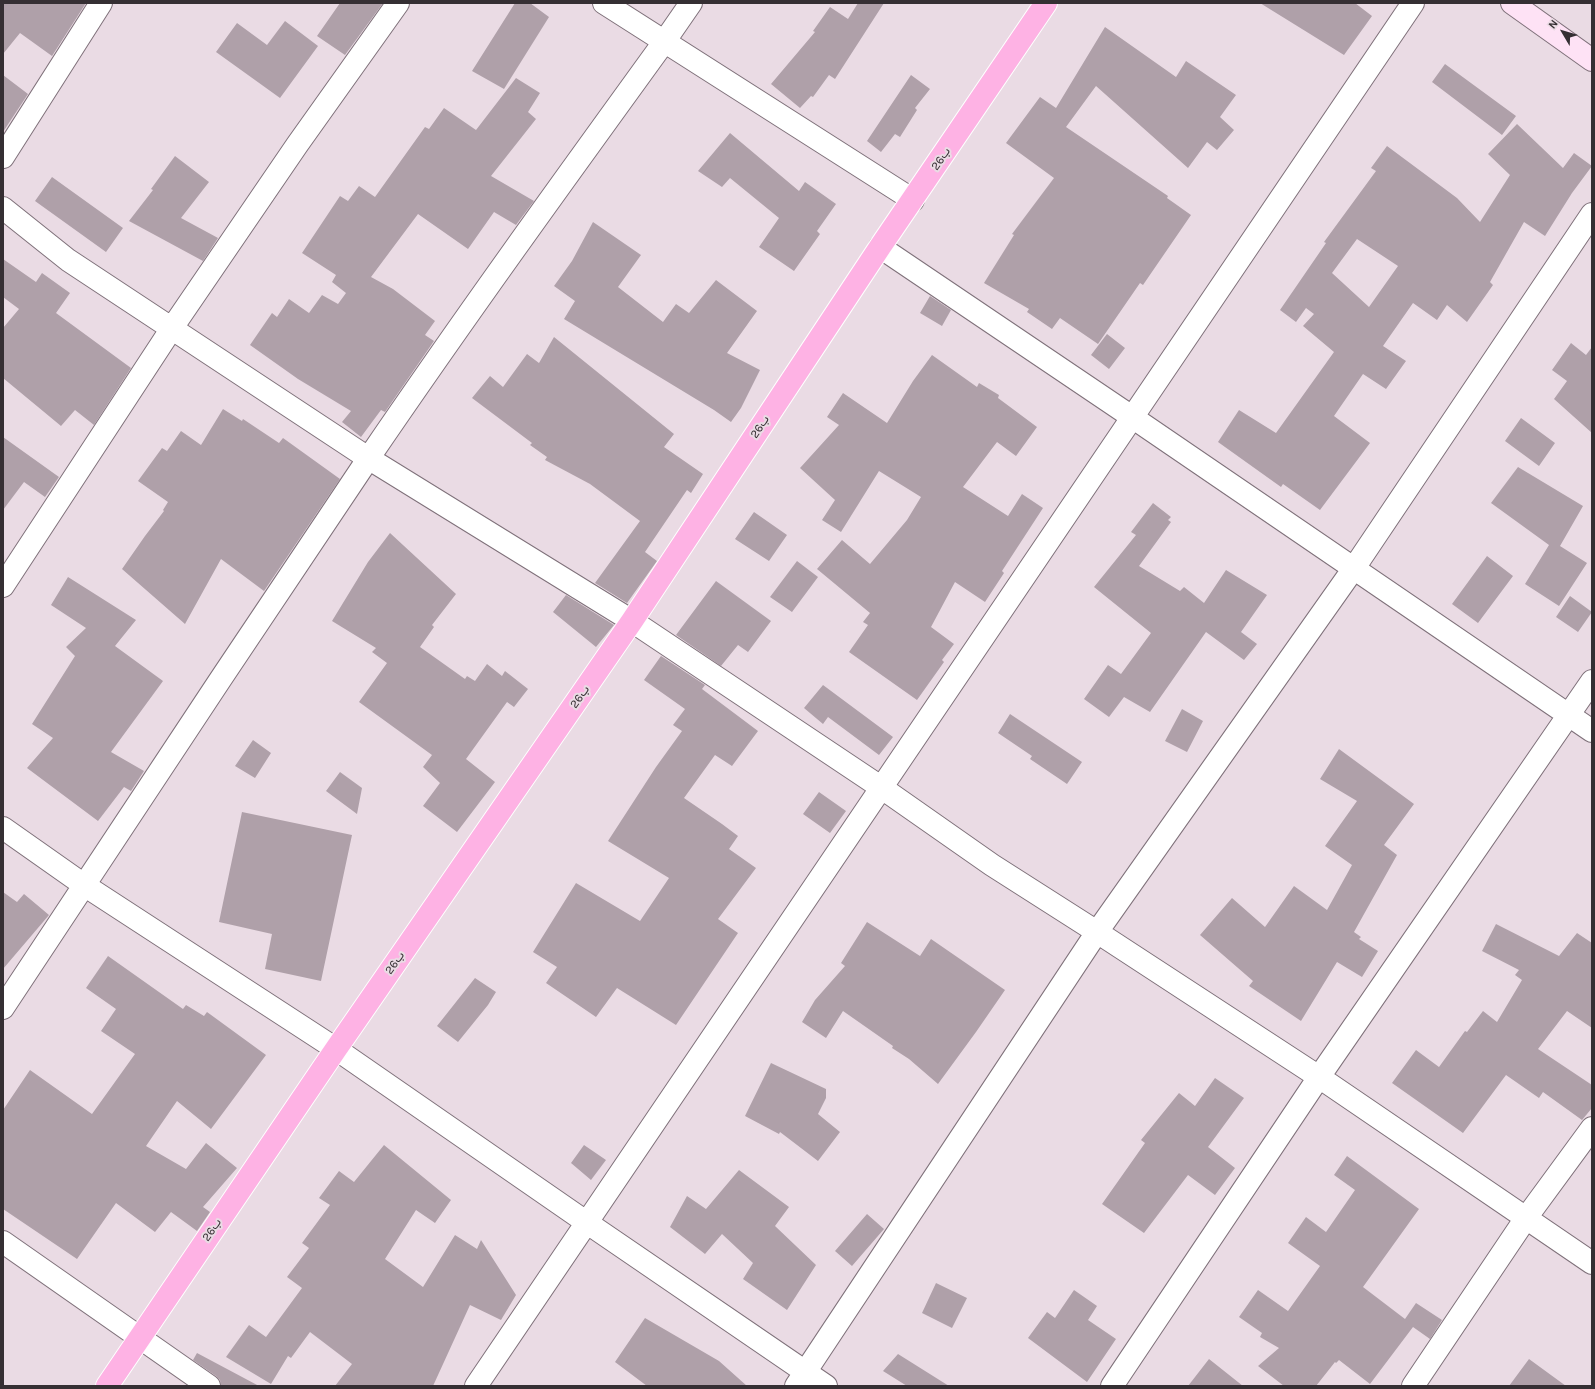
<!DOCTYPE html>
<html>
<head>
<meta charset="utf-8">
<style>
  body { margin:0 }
  #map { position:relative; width:1595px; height:1389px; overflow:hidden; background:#eadbe4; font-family:Karla,sans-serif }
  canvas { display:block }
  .frame { position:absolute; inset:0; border:4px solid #352f33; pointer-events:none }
  .north { position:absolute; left:1543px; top:12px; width:40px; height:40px; -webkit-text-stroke:3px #eadbe4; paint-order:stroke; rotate:308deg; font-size:11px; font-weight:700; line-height:16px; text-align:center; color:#352f33 }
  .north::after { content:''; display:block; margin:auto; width:14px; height:18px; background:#352f33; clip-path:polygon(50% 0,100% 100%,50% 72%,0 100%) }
</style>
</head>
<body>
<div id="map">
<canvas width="1595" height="1389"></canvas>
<div class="frame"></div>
<div class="north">N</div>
</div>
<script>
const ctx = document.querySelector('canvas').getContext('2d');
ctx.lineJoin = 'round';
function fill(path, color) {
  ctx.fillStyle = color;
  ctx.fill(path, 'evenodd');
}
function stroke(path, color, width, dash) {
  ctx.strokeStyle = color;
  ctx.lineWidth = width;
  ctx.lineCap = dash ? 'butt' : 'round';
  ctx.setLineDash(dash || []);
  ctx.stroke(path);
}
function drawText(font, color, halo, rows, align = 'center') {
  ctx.font = font + ' Karla,Vazirmatn,sans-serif';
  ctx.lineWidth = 4;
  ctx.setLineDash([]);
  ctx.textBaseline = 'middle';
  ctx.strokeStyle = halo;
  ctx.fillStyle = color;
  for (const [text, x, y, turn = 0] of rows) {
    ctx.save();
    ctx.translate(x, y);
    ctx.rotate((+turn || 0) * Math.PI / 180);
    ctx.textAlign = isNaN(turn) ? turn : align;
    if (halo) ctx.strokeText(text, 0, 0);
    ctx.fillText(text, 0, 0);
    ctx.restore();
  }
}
const building = new Path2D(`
  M3 3H86L52 56 20 33 3 54Z
  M340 3H383L345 55 317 36Z
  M515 3H530L549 17 504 89 472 71Z
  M858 3H884L835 79 829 75 813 97 811 96 800 108 771 84 815 32 813 31 830 7 848 19Z
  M1260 3H1355L1372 16 1344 55Z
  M285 21 318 46 280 98 216 52 237 23 267 45Z
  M1105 27 1176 77 1186 61 1236 95 1220 117 1234 130 1217 150 1207 142 1188 168 1096 86 1066 127 1168 196 1167 198 1191 215 1143 285 1140 283 1098 344 1060 318 1052 329 1027 312 1029 309 984 283 1014 235 1012 234 1054 178 1006 143 1040 97 1056 108Z
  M1445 64 1516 116 1502 135 1432 82Z
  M3 75 28 94 3 132Z
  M911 75 930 89 915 108 917 110 900 137 895 134 881 152 867 141Z
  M516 78 540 93 528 112 536 119 491 176 534 201 516 225 494 212 468 249 418 214 371 277 393 289 435 321 425 335 434 341 385 412 381 410 361 437 342 422 351 411 298 379 250 345 272 313 277 317 289 299 309 313 322 295 338 304 346 293 332 282 336 275 302 253 340 196 348 201 359 186 375 197 425 127 429 129 444 108 476 130Z
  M1517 124 1563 168 1574 153 1592 166 1572 193 1545 236 1524 222 1490 282 1493 285 1467 322 1447 305 1437 320 1413 303 1383 346 1406 361 1386 389 1363 374 1334 416 1370 443 1320 510 1283 484 1281 487 1218 442 1239 410 1276 433 1334 352 1303 326 1314 314 1306 308 1296 322 1280 310 1326 243 1324 242 1376 171 1371 168 1387 146 1457 198 1480 222 1510 175 1488 154ZM1357 239 1398 266 1369 307 1332 273Z
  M730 133 799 191 805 182 836 204 817 231 820 234 794 271 759 247 779 218 730 178 722 187 698 171Z
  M175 156 209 182 181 218 218 238 203 261 129 221 153 190 151 189Z
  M52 177 123 228 106 252 35 201Z
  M593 222 641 255 618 287 663 322 676 304 689 313 716 280 757 311 727 353 760 370 741 408 731 422 714 410 564 319 575 301 554 286 572 261Z
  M3 259 36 282 42 273 70 293 56 313 131 368 94 425 75 410 61 426 3 378V328L19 309 3 297Z
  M930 296 951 310 942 326 920 313Z
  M1107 334 1125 348 1109 369 1091 355Z
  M554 337 674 434 664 447 703 474 691 493 687 490 645 552 657 561 627 603 595 583 640 521 590 484 545 460 547 457 530 445 532 443 472 398 490 376 503 387 527 354 539 363Z
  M1571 343 1586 355 1592 347V433L1554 399 1567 381 1552 370Z
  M932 355 977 387 979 383 999 395 998 398 1037 427 1016 456 997 442 963 487 1008 516 1022 494 1043 508 1002 571 1004 573 985 602 955 582 931 627 954 644 942 660 944 662 917 700 849 652 868 625 863 622 870 613 817 569 842 540 870 564 907 520 921 497 879 471 841 532 822 520 835 500 800 468 839 425 827 417 843 393 887 423 913 381Z
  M223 409 242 421 243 419 279 443 283 438 340 479 264 591 221 559 185 624 122 569 145 536 164 511 163 510 168 502 138 481 162 448 167 451 181 431 201 445Z
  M1521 418 1555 443 1539 466 1505 441Z
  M3 437 59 477 45 497 24 482 3 510Z
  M1518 467 1583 506 1560 546 1587 563 1559 606 1525 584 1549 545 1491 503Z
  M1153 503 1171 517 1168 520 1171 522 1139 566 1180 591 1184 587 1204 603 1226 570 1267 595 1241 632 1257 644 1244 660 1206 632 1150 712 1124 697 1109 717 1084 699 1108 665 1121 674 1151 633 1094 587 1136 535 1131 532Z
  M754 512 787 535 769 561 735 539Z
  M390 533 456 594 432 625 434 627 420 647 465 679 467 676 475 681 487 664 502 676 505 671 528 689 514 707 507 702 466 759 495 782 457 832 423 806 440 783 423 767 432 755 359 702 387 663 372 652 376 648 332 621 368 562Z
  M1487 556 1513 576 1478 623 1452 604Z
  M797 561 818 577 792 612 770 597Z
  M68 577 136 620 115 646 163 681 111 752 144 771 131 791 124 787 98 821 27 768 53 738 32 724 75 656 66 647 86 628 51 605Z
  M716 581 771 621 748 652 738 645 721 666 676 635Z
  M566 595 614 625 596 647 553 612Z
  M1570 596 1592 612 1578 632 1556 617Z
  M661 656 705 685 702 689 758 731 732 766 715 755 684 798 722 824 738 836 729 849 756 868 718 919 738 933 676 1025 617 988 596 1017 546 983 557 967 533 952 576 883 640 921 669 878 608 841 656 767 682 731 673 725 685 709 644 680Z
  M823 685 893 737 879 755 828 717 823 724 804 708Z
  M1182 709 1203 721 1187 752 1165 741Z
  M1010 714 1082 762 1067 784 1030 759 1032 756 998 733Z
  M253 740 271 753 255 778 235 766Z
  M1339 749 1414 804 1384 845 1397 855 1354 932 1361 937 1359 939 1378 951 1362 977 1337 962 1301 1021 1249 986 1253 981 1200 935 1232 898 1265 927 1294 886 1327 910 1352 865 1325 846 1357 801 1320 779Z
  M340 772 362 788 357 814 326 791Z
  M819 792 846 811 830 833 803 814Z
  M242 812 352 835 321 981 265 969 272 934 219 922Z
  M3 892 17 902 24 894 49 915 3 969Z
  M867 922 920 956 931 939 1005 990 976 1032 938 1084 909 1059 892 1048 893 1046 843 1011 826 1038 802 1022 815 1000 845 966 841 963Z
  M1496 924 1559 956 1577 933 1592 943V1028L1567 1011 1538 1049 1592 1085V1108L1582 1120 1543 1092 1539 1098 1506 1075 1463 1133 1392 1083 1416 1050 1439 1067 1465 1031 1467 1032 1483 1011 1497 1022 1522 980 1515 975 1519 970 1482 951Z
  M108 956 183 1009 186 1005 204 1016 207 1012 266 1055 211 1129 177 1101 146 1146 186 1169 206 1143 237 1168 203 1207 210 1212 197 1231 171 1212 155 1232 116 1203 77 1259 3 1209V1110L30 1070 92 1114 135 1054 101 1031 116 1009 86 988Z
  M475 978 496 992 488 1005 458 1042 437 1026Z
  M771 1063 826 1089V1098L818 1114 840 1132 818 1161 780 1132 779 1134 745 1116Z
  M1215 1078 1244 1098 1208 1147 1235 1168 1215 1195 1188 1175 1144 1233 1102 1204 1145 1143 1141 1140 1179 1093 1195 1106Z
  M384 1145 451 1200 435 1223 416 1210 385 1259 423 1287 455 1235 477 1249 481 1240 516 1295 501 1320 470 1305 433 1386H335L352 1364 310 1332 291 1358 288 1356 271 1384 226 1357 249 1325 266 1337 302 1288 287 1277 309 1248 302 1243 330 1205 319 1198 339 1171 354 1182Z
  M584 1145 606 1160 591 1180 571 1163Z
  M1347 1156 1419 1209 1363 1287 1405 1319 1416 1303 1442 1320 1430 1339 1413 1327 1370 1384 1339 1360 1336 1363 1335 1362 1316 1386H1284L1258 1366 1279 1348 1260 1337 1262 1333 1239 1317 1258 1290 1288 1311 1320 1266 1288 1243 1306 1217 1326 1232 1355 1190 1334 1175Z
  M739 1170 789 1207 775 1226 816 1265 787 1310 743 1279 753 1263 722 1234 705 1254 670 1227 687 1196 706 1209Z
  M867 1214 884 1229 852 1266 835 1251Z
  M936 1283 967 1298 952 1328 922 1313Z
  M1074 1290 1097 1306 1088 1320 1116 1339 1087 1382 1028 1338 1047 1312 1055 1318Z
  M645 1318 719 1361 747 1386H647L615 1362Z
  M197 1353 259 1386H221L220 1380 216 1376 193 1360Z
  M898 1354 949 1386H907L883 1371Z
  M1209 1359 1243 1386H1188Z
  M1529 1359 1566 1386H1509Z`);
const minor = new Path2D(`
  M604 3 913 200
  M3 157 101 3
  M3 208 68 260 368 458 632 621 882 788 992 865 1097 932 1319 1077 1592 1263
  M880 247 1132 417 1592 731
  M3 586 172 328 297 145 398 3
  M3 828 84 885 336 1049 586 1222 826 1386
  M3 1008C124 825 245 641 368 459 464 318 564 180 664 42L691 3
  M3 1242 209 1386
  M476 1386 1413 3
  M796 1386 1097 932 1354 568 1592 214
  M1112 1386 1319 1077 1592 681
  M1413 1386 1526 1218 1592 1128`);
const secondary = new Path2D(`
  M1512 3 1592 60`);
const trunk = new Path2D(`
  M107 1386 336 1049 632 621 880 247 1046 3`);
const streetNames = [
  ["26ب",941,159,-56],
  ["26ب",760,427,-57],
  ["26ب",580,697,-55],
  ["26ب",395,963,-55],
  ["26ب",212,1230,-56]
];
fill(building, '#afa0a9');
stroke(minor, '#7f717a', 24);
stroke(secondary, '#7f717a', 24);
stroke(trunk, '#fff', 24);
stroke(minor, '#fff', 22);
stroke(secondary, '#fee2f5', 22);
stroke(trunk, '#feb2e4', 22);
drawText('12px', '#352f33', '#eadbe4', streetNames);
</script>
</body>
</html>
